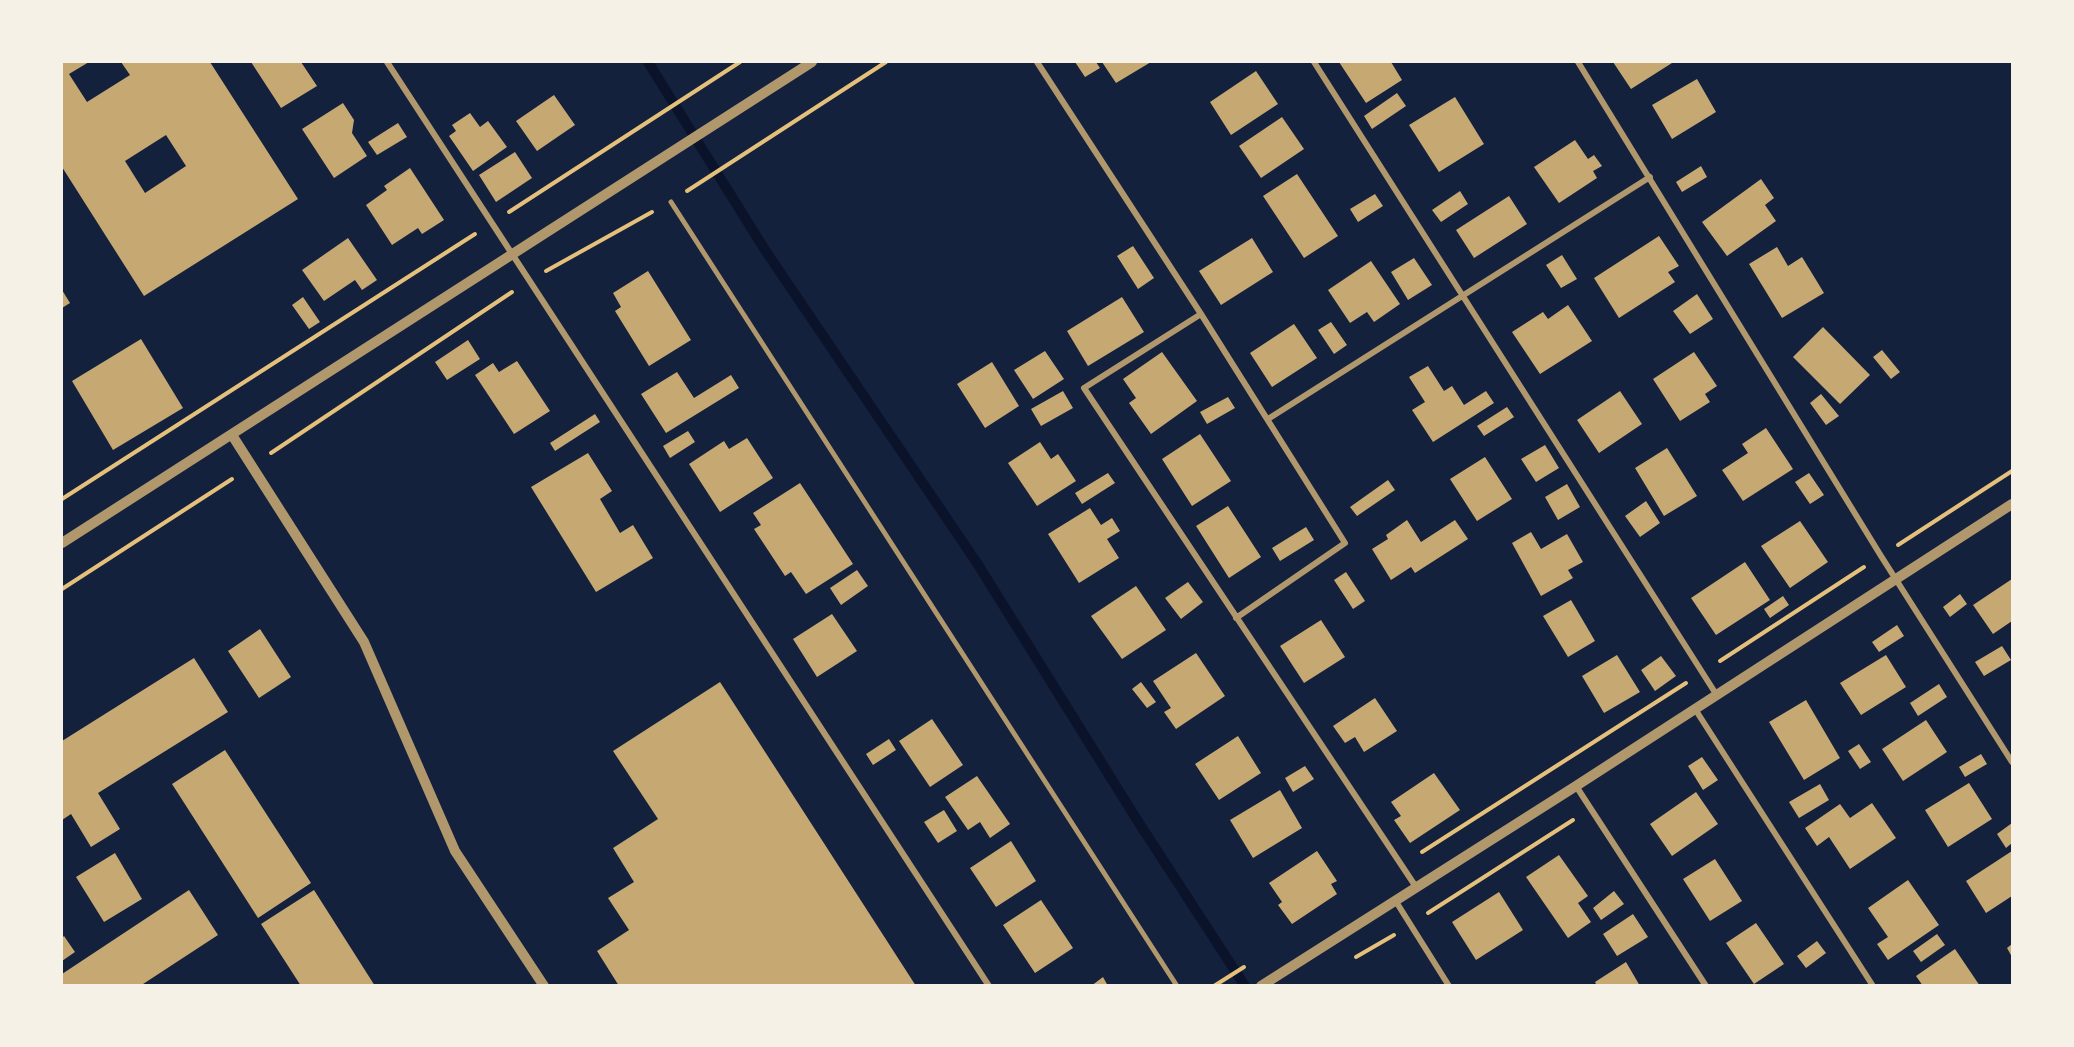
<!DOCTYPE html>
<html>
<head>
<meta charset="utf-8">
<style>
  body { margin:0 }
  #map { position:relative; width:2074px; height:1047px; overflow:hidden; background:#14213d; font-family:Commissioner,sans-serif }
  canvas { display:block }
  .frame { position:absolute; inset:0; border:63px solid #f6f1e7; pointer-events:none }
</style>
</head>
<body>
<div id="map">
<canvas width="2074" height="1047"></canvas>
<div class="frame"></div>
</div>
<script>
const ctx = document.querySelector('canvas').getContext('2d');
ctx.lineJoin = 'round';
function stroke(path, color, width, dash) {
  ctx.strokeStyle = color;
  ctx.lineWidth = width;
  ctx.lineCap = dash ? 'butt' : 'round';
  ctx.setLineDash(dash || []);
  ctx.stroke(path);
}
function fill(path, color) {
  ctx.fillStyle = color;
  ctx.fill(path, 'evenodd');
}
const stream = new Path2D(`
  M648 62 765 250 977 563 1139 823 1245 986`);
const building = new Path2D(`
  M62 62H89L69 74 87 102 130 75 121 62H210L298 199 144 296 62 167ZM166 135 186 166 145 193 125 161Z
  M251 62H301L317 86 281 108Z
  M1075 62H1096L1100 68 1085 77Z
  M1102 62H1151L1116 83Z
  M1339 62H1391L1402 80 1366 103Z
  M1613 62H1671L1672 63 1631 89Z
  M1256 71 1278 104 1231 135 1210 102Z
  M1697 79 1716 112 1672 139 1652 105Z
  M1397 93 1406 106 1372 129 1364 116Z
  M554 95 575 125 537 151 516 121Z
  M1455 97 1484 144 1439 172 1409 125Z
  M343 103 354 120 352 133 367 156 334 178 302 129Z
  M470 113 480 127 488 121 507 147 473 171 449 136 456 131 452 125Z
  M1282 117 1304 149 1261 178 1239 146Z
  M398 123 407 137 377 155 368 142Z
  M1575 140 1588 159 1594 155 1602 166 1593 171 1597 178 1559 203 1534 167Z
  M515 152 532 178 496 202 479 175Z
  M1701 166 1707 177 1682 192 1676 182Z
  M410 168 444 220 422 234 418 228 392 245 366 205 387 190 384 186Z
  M1297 174 1338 236 1304 258 1263 196Z
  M1761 179 1774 198 1765 205 1776 221 1727 256 1702 222Z
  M1460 191 1468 204 1441 222 1432 210Z
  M1375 194 1383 206 1358 222 1350 209Z
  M1509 196 1527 224 1474 258 1456 230Z
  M1659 236 1679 266 1668 272 1675 282 1619 318 1594 278Z
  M348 238 377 280 362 290 355 280 324 301 302 270Z
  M1252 238 1273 272 1221 305 1199 271Z
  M1133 246 1154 278 1138 289 1117 256Z
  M1777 247 1788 266 1802 257 1824 293 1782 318 1749 264Z
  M1562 255 1577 279 1561 288 1546 265Z
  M1414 258 1432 285 1408 300 1391 272Z
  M1371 261 1400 304 1374 322 1367 312 1350 323 1328 290Z
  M648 271 691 340 649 366 615 311 621 307 613 293Z
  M62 290 70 303 62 308Z
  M1697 294 1713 319 1690 334 1673 311Z
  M303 297 320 322 309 329 292 305Z
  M1122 297 1144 332 1088 366 1067 331Z
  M1568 305 1592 341 1540 374 1512 332 1543 312 1548 319Z
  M1331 322 1347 345 1334 354 1318 330Z
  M1294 324 1317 358 1272 387 1250 353Z
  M1823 327 1870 375 1840 404 1793 357Z
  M141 339 183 408 113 450 72 381Z
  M468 340 480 359 447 380 435 362Z
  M1882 350 1900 372 1891 379 1873 357Z
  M1045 351 1064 379 1033 399 1014 370Z
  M1162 352 1197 401 1151 434 1129 403 1136 398 1123 379Z
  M1694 352 1717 386 1705 394 1710 402 1680 421 1653 379Z
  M517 361 550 411 514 434 475 375 493 363 499 372Z
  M992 362 1019 406 985 428 957 384Z
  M1428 366 1444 391 1452 386 1464 405 1486 391 1494 403 1433 442 1412 410 1425 402 1409 377Z
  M677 372 694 398 731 375 739 388 666 433 641 394Z
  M1063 391 1073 408 1041 426 1031 409Z
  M1620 391 1642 424 1599 453 1577 420Z
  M1821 394 1839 416 1826 425 1810 403Z
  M1228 397 1235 408 1207 424 1200 412Z
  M1507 407 1514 417 1484 436 1477 426Z
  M595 414 600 422 555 451 550 443Z
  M1766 428 1793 469 1743 501 1722 470 1748 453 1742 444Z
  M688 431 695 442 670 458 663 446Z
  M1200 434 1231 481 1192 506 1162 459Z
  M747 438 773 478 720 512 689 464 724 441 729 449Z
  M1040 442 1051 459 1058 454 1076 481 1037 506 1008 463Z
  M1545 445 1559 468 1536 482 1521 459Z
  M1667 448 1697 496 1664 516 1635 468Z
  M588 453 612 491 600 499 620 533 633 525 653 558 596 592 531 487Z
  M1485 457 1512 499 1477 521 1450 479Z
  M1108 473 1115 483 1082 504 1075 493Z
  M1809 473 1824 495 1810 504 1795 482Z
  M1388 480 1395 490 1357 516 1350 507Z
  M800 483 853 564 806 594 791 572 785 576 754 529 761 525 753 513Z
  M1567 484 1580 507 1558 520 1545 497Z
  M1646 501 1660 523 1640 537 1625 516Z
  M1228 506 1261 557 1229 578 1196 526Z
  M1090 508 1101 525 1112 518 1120 531 1107 539 1119 558 1079 583 1048 534Z
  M1407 520 1421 542 1455 520 1468 539 1415 573 1411 567 1391 580 1372 549 1388 539 1386 535Z
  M1800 521 1828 562 1790 588 1761 546Z
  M1306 527 1314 540 1280 561 1272 548Z
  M1531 532 1541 549 1567 534 1583 562 1568 570 1573 578 1541 596 1512 543Z
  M1745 562 1770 600 1716 635 1691 598Z
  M857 570 868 586 841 605 830 588Z
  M1346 572 1365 601 1353 609 1334 580Z
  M2012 579V621L1993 634 1973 605Z
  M1188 582 1203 602 1181 619 1165 598Z
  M1136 586 1166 630 1122 659 1091 616Z
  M1960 594 1967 604 1950 617 1943 607Z
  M1783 596 1789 605 1770 618 1764 609Z
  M1571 600 1595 641 1568 657 1543 616Z
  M832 614 857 651 817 677 793 639Z
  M1321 620 1345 657 1304 683 1280 646Z
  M1897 625 1904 636 1879 652 1872 642Z
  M260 629 291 677 259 698 228 651Z
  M2002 646 2011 660 1984 676 1975 662Z
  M1196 653 1225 696 1176 729 1164 712 1171 708 1153 681Z
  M1617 655 1640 692 1604 713 1582 676Z
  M1886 655 1906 687 1861 715 1840 683Z
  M1661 656 1676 676 1655 691 1641 670Z
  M194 658 228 712 98 793 120 829 91 847 71 814 62 820V741Z
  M720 682 916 986H619L597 951 629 930 608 898 634 882 613 848 658 819 613 751Z
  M1141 682 1156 702 1147 708 1132 689Z
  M1939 684 1947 697 1918 716 1910 703Z
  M1375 698 1397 731 1364 752 1355 737 1345 743 1333 726Z
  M1806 700 1840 758 1804 780 1769 722Z
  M932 719 963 765 930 787 899 741Z
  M1926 720 1947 752 1903 781 1882 749Z
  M1238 736 1261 773 1219 800 1195 764Z
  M889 739 896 750 873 765 866 754Z
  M1859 744 1871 762 1860 769 1848 751Z
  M225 750 311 883 258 918 172 784Z
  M1981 754 1987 764 1965 777 1959 767Z
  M1702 757 1718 780 1703 790 1688 766Z
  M1305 766 1314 779 1293 792 1285 778Z
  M1434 773 1460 810 1410 843 1394 820 1401 816 1391 802Z
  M977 776 1010 824 990 838 980 822 968 830 945 797Z
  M1969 783 1992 819 1948 847 1925 810Z
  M1820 784 1829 800 1799 818 1789 802Z
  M1280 790 1302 828 1253 858 1230 820Z
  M1696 792 1718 824 1672 856 1650 824Z
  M1872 803 1896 838 1850 869 1829 837 1817 846 1805 828 1840 804 1850 818Z
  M944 810 957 831 938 843 924 822Z
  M2012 823V843L2006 848 1997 834Z
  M1011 841 1036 881 996 907 970 868Z
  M1317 851 1337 881 1331 884 1337 894 1292 924 1278 905 1282 902 1269 883Z
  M2012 851V896L1986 913 1966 881Z
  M115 853 142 899 104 922 76 877Z
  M1559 855 1588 896 1578 903 1591 922 1568 938 1526 877Z
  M1715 859 1742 901 1710 921 1683 879Z
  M1908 880 1939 925 1888 960 1877 944 1888 937 1868 908Z
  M189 890 218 935 140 986H62V974Z
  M314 890 375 986H301L261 924Z
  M1614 891 1624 904 1601 920 1593 908Z
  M1499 892 1523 930 1476 960 1452 922Z
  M1041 900 1073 948 1035 973 1003 925Z
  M1633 914 1648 937 1617 956 1603 934Z
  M1756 923 1784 964 1754 984 1726 943Z
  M1937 934 1945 945 1921 962 1913 951Z
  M64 936 75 952 62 961V938Z
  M1817 941 1826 953 1806 968 1797 956Z
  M2012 944V957L2007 948Z
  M1955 949 1980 986H1923L1916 976Z
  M1626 962 1640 986H1597L1595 982Z
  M1103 977 1108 986H1091Z`);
const path = new Path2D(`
  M687 191 886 62
  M509 212 740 62
  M546 271 652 212
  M271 453 512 292
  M62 499 475 234
  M1898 545 2012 471
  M62 589 232 479
  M1720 661 1864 567
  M1422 852 1686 683
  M1428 913 1573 820
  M1356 957 1394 935
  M1214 986 1244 967`);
const pedestrian = new Path2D(`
  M671 202 1177 986`);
const minor = new Path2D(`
  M387 62 989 986
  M1037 62 1201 314 1345 543 1236 618
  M1314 62 1716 694
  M1578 62 1881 556 2012 762
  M1201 314 1084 388 1416 887
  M1268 419 1650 177
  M1695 709 1873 986
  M1576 786 1706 986
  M1395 900 1449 986`);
const tertiary = new Path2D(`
  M232 435 364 642 455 851 544 986
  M62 543 812 62
  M1261 986 1576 786 2012 504`);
stroke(stream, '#0b132b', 10);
fill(building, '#c6a872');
stroke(path, '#e5c07b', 4);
stroke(pedestrian, '#b1986c', 5);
stroke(minor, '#b1986c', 6);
stroke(tertiary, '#b1986c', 10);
</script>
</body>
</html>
